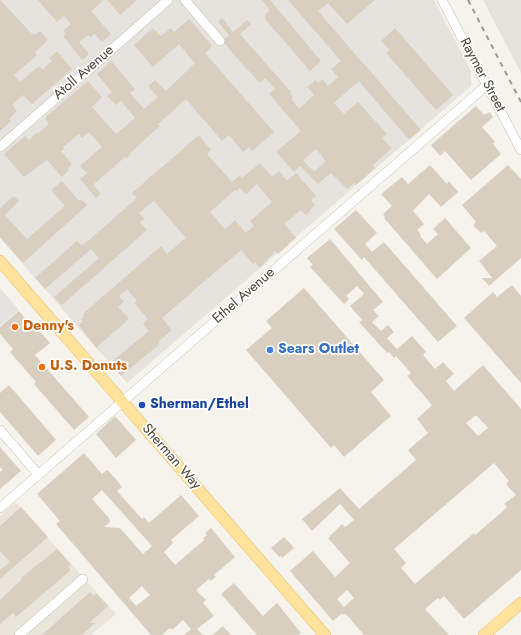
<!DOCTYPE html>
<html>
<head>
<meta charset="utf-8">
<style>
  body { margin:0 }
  canvas { display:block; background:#f6f3ec }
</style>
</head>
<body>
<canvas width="521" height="635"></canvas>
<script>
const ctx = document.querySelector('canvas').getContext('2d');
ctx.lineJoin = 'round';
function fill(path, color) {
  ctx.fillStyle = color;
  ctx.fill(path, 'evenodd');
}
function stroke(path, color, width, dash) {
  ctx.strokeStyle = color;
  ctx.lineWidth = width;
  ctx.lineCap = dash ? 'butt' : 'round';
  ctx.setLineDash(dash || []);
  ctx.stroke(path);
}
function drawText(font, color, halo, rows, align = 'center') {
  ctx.font = font + ' Jost,sans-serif';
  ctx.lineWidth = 3.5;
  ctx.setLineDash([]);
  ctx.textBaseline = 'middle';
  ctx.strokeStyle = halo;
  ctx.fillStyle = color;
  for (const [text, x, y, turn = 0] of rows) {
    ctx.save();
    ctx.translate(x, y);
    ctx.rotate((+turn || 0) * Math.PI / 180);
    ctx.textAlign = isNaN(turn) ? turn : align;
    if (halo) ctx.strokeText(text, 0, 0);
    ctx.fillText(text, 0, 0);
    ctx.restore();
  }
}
const residential = new Path2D(`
  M16 502 116 614 91 635H0V516Z`);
const industrial = new Path2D(`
  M0 0H434L471 71V86L127 383 0 238Z
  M483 0H521V73Z`);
const parking = new Path2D(`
  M0 288 19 310 0 326Z`);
const building = new Path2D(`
  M0 0 32 34H36L40 31 48 40 35 52 37 55 14 75 20 82 39 66 42 70 52 61 49 58 57 51 72 69 32 104 23 95 12 105 17 111 9 119 11 121 0 131Z
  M38 0H104L91 11 111 34 102 42 95 34 90 37 88 35 79 42 89 54 82 60 63 36 66 34 63 31 71 24 64 16 57 22Z
  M107 0H137L120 15Z
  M262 0H270L321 61 310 71 265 19 266 14 270 10Z
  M288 0H375L347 24 328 3 318 11 421 130 409 140 359 81 334 103 344 114 358 102 387 134 382 138 392 148 373 165 375 168 360 182 356 185 354 183 347 189 331 173 318 184 300 166 294 172 276 152 301 131 269 94 275 89 265 78 260 83 258 81 232 53 225 43V39L229 35 218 22 222 18 233 32 247 20 251 24 240 34 291 92 290 94 293 98 291 99 299 109 314 95 307 87 316 80 318 83 322 79 328 86 338 77 331 69 341 61ZM316 149 326 161 314 172 303 160Z
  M189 19 212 46 205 53 274 132 252 151 249 147 243 152 229 135 222 141 186 99 158 124 160 126 130 153 131 154 127 158 126 156 93 185 101 194 96 198 80 179 87 173 80 166 102 147 89 132 82 138 79 134 63 147 64 149 61 151 72 164 68 168 69 170 62 177 47 160 24 177 4 154 25 136 29 140 38 132 39 133 49 124 45 119 47 116 88 81 102 97 92 107 116 134 135 118 121 101 116 105 107 96 112 92 97 74 111 61 135 89 130 93 144 109 158 97 148 86 155 80 166 91 195 63 179 44 153 67 134 45 153 28 161 36 171 28 174 32Z
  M395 28 453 95 436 110 386 53 390 50 381 41Z
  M476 106 484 115 490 112 493 117 482 127 495 142 493 144 501 154 471 180 445 151 440 156 431 145Z
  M199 135 211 150 207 154 232 182 240 175 242 178 260 163 272 177 279 171 287 181 296 173 316 196 311 200 315 205 306 215 301 210 284 224 296 238 278 254 275 251 260 268 255 262 253 264 241 250 171 310 162 318 172 330 158 342 160 344 121 376 110 363 149 331 143 324 148 319 134 303 137 301 127 289 119 296 124 302 118 307 129 319 96 348 79 325 83 321 81 320 84 317 83 316 85 312 161 246 167 254 186 238 154 201 139 213 144 219 140 222 147 230 62 305 54 297 99 258 91 249 45 289 35 278 77 241 82 246 137 198 132 193ZM257 184 272 202 250 221 254 226 246 233 235 220 225 229 210 212 235 190 236 191 240 188 246 194Z
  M430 165 447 184 449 181 458 192 441 207 429 194 413 211 424 224 417 230 421 235 420 236 427 244 438 234 433 229 445 218 471 248 437 279 384 218 385 217 383 214 392 206 381 194 402 177 408 184Z
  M508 165 521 179V258L489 286 482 278H492L479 261 497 246 484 231 481 233 473 225 476 222 462 205Z
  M62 181 79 201 81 199 87 205 23 263 0 237V208L14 196 19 201 5 215 27 239 65 206 51 190Z
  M356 210 377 233 365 244 372 252 384 242 457 326 438 342 364 257 362 260 334 229Z
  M330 239 383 302 373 310 379 316 372 322 381 331 388 325 394 332 387 338 397 349 412 336 426 352 423 355 435 369 443 362 454 374 446 381 454 391 483 365 521 409V570L464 619 444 596 440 600 438 598 425 609 449 635H364L346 614H341L333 621 290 571 313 551 335 577 350 563 328 538 342 524 345 527 354 520 340 504 312 531 302 519 340 488 359 509 395 478 416 460 408 450 428 433 417 419 432 405 407 376 411 373 396 356 394 358 389 352 387 353 359 322 362 320 350 306 364 294 357 286 346 296 349 299 344 304 310 267 313 265 307 258ZM475 416H477L488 428 478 436 466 423ZM494 463 509 481 506 484 516 495 504 504 507 507 502 512 475 535 474 533 415 584 401 568 406 563 394 549ZM347 590 354 598 344 607 337 599Z
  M512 285 521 296V383L464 318 493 292 497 297Z
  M304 288 384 380 371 392 391 416 344 457 334 445 331 448 246 350 272 328 266 321Z
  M19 311 35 330 37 328 50 343 35 355 89 417 74 430 34 384 36 382 10 352 13 349 0 334V327Z
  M9 385 56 440 38 456 0 412V393Z
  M115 416 136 440 116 458 96 434Z
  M0 447 21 471 0 489V472L3 470 0 467Z
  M84 453 102 474 107 470 116 479 122 487 117 491 142 519 144 517 149 523 181 495 199 516 171 540 173 543 164 552 175 565 204 540 203 538 207 535 205 533 211 528 235 557 214 575 216 577 211 581 209 579 196 590 206 600 203 603 214 616 197 629 203 635H184L191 629 183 620 172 630 170 628 162 635H151L56 524 60 521 37 494ZM102 490 152 546 143 554 120 528 104 527 110 522 109 518 92 499ZM142 586 150 595 136 606 129 598Z
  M21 507 48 537 0 579V570L10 562 0 551V526Z
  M284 537 294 548 282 558 281 556 279 557 271 548Z
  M57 549 71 564 68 567 71 570 16 617 13 613 0 624V600L22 579 21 578Z
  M234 583 263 616 277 603 301 633 298 635H257L221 594Z
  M90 592 94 596 96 593 108 606 89 623H95L85 632 81 635H42Z
  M223 626 231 635H212L216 632Z`);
const minor = new Path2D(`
  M185 0 220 41
  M442 0 521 150
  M0 147 168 0
  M0 430 38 474
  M0 508 487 85
  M19 635 83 579`);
const major = new Path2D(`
  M0 261 325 635
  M484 635 521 603`);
const rail = new Path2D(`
  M468 0 521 102`);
const markers = [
  [15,327,4,"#e8710a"],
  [270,350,4,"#3f7fe0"],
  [42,367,4,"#e8710a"],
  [142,405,4,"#1a4fb4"]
];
const streetNames = [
  ["Atoll Avenue",84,73,-41],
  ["Raymer Street",482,75,62],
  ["Ethel Avenue",244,296,-41],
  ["Sherman Way",171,457,49]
];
const foodNames = [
  ["Denny's",23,327],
  ["U.S. Donuts",50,367]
];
const shopNames = [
  ["Sears Outlet",278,350]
];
const transitNames = [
  ["Sherman/Ethel",150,405]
];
fill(residential, '#eae5da');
fill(industrial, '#e6e2dd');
fill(parking, '#e5e3e0');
fill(building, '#d8cfc1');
stroke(minor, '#c2bbae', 10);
stroke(major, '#e6c16a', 12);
stroke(minor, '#fff', 9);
stroke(major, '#ffe39c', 11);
stroke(rail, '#9a9a9a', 2, [5, 5]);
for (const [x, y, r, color] of markers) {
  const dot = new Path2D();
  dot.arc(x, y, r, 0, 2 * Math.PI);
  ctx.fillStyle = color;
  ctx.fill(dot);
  stroke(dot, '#fff', 1.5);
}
drawText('14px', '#4b4439', '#fff', streetNames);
drawText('bold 14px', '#c56008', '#fff', foodNames, 'left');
drawText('bold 14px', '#366cbe', '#fff', shopNames, 'left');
drawText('bold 14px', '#164399', '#fff', transitNames, 'left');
</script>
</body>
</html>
